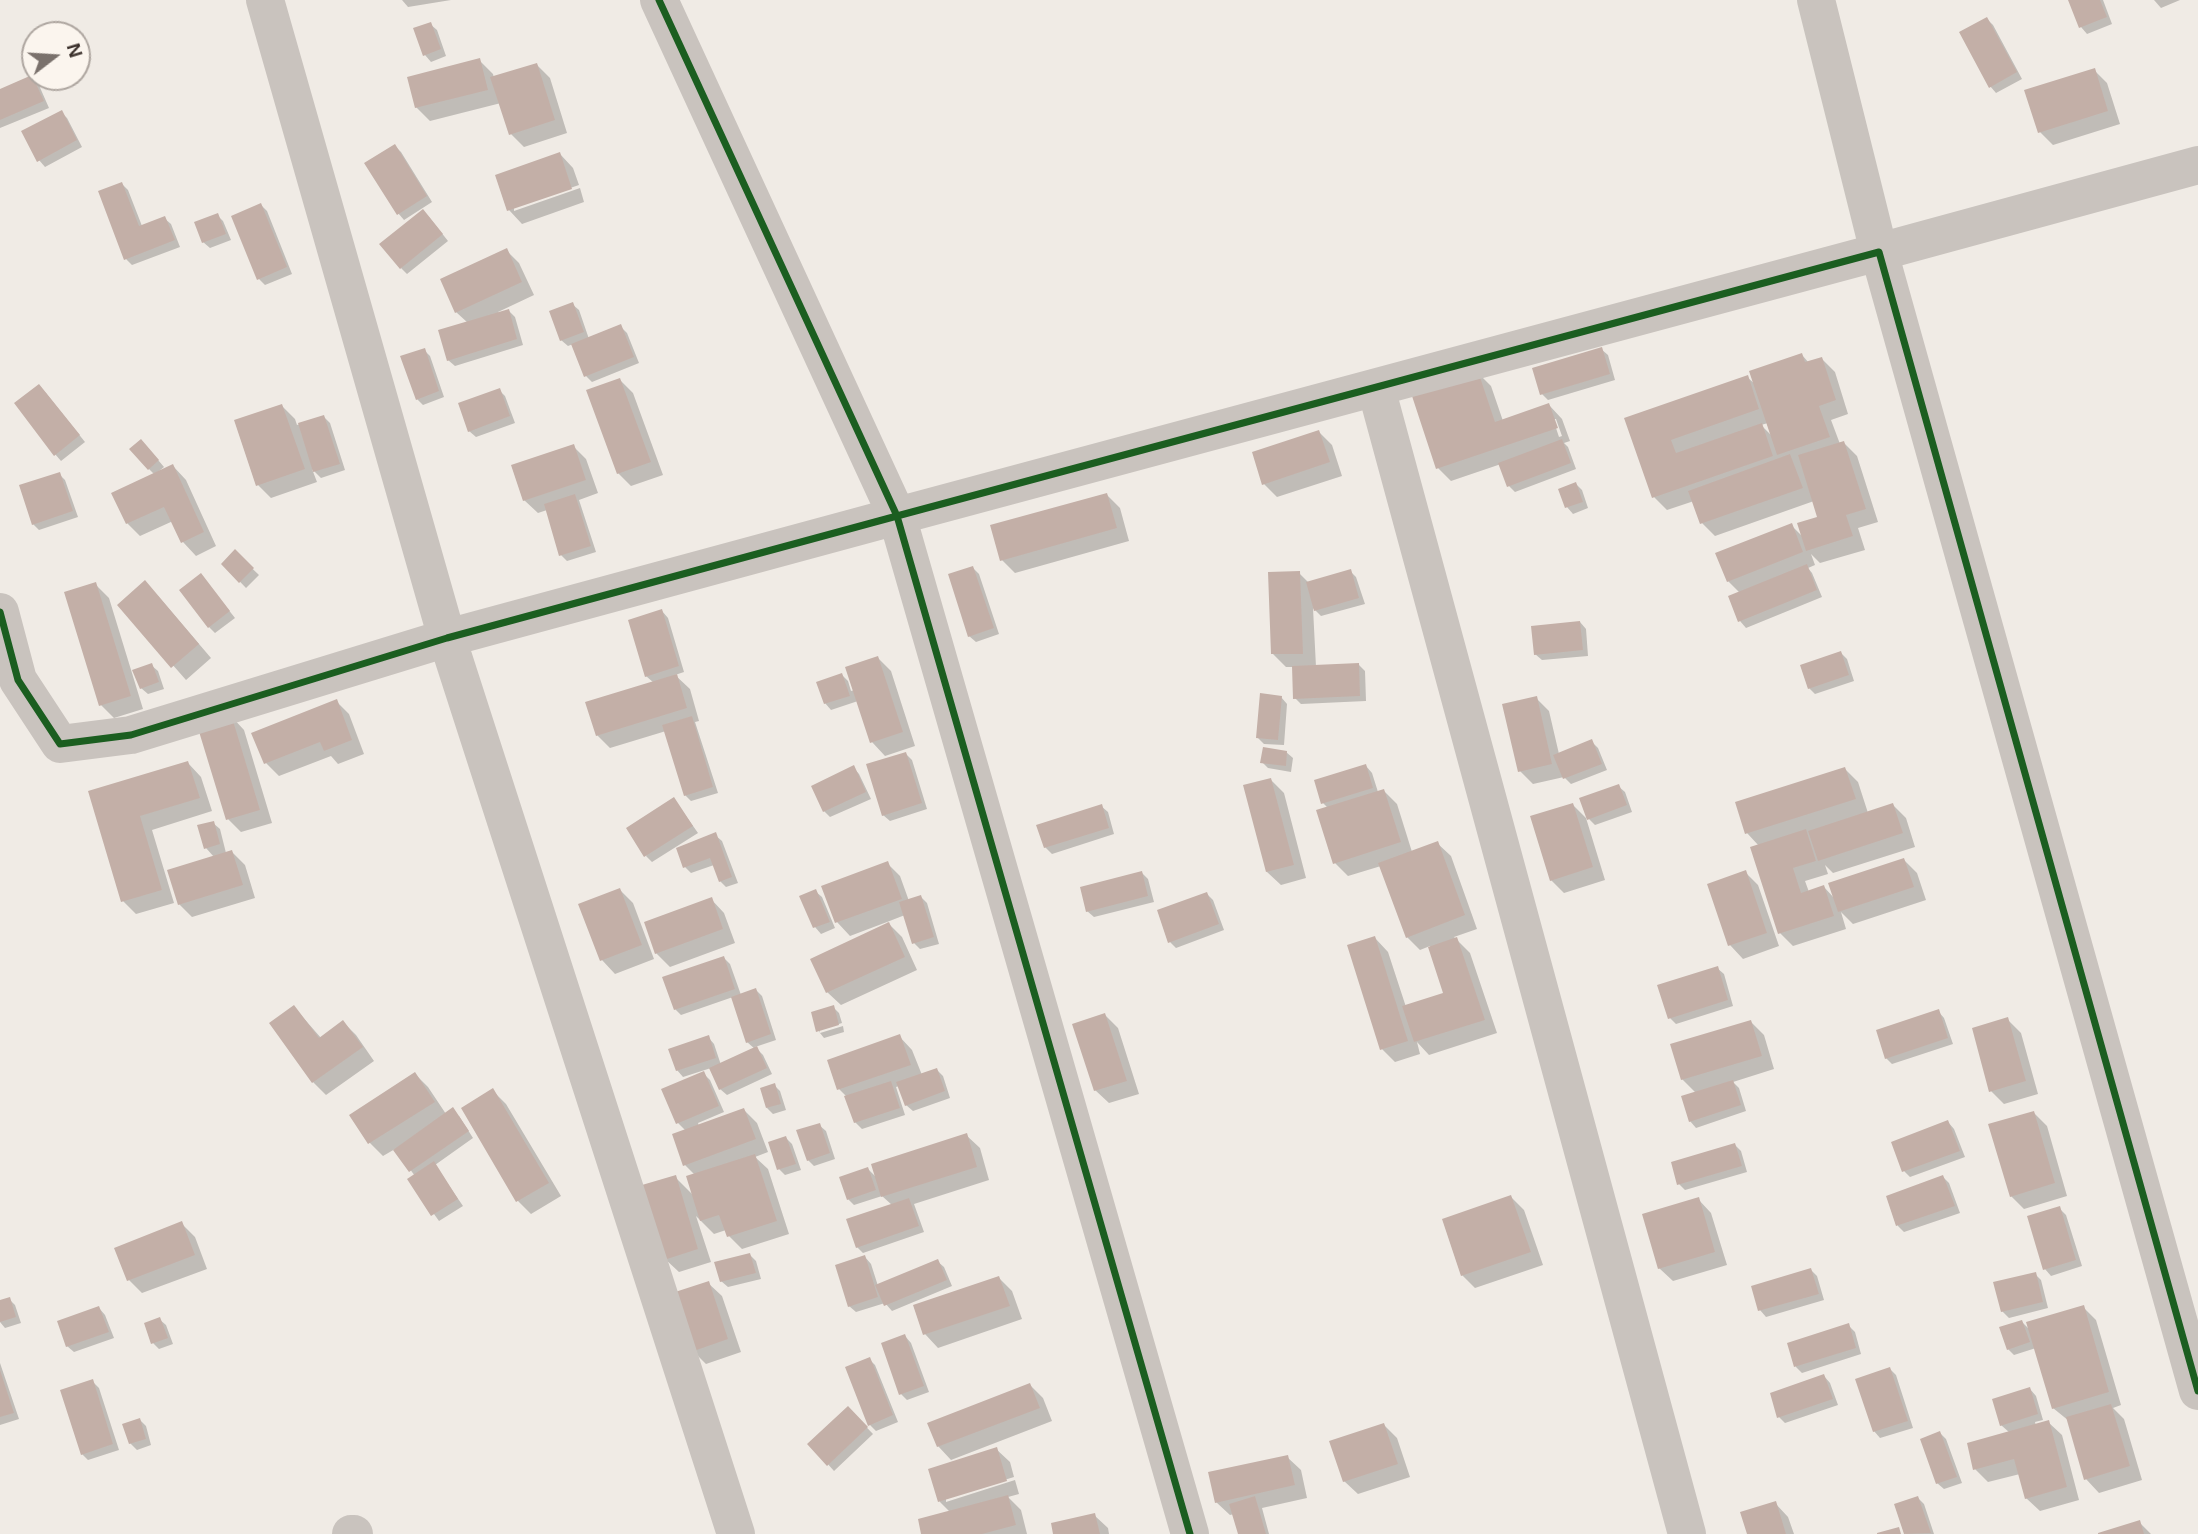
<!DOCTYPE html>
<html>
<head>
<meta charset="utf-8">
<style>
  body { margin:0 }
  #map { position:relative; width:2198px; height:1534px; overflow:hidden; background:#f0ebe5; font-family:Arial,sans-serif }
  canvas { display:block }
  .north { position:absolute; left:21px; top:21px; width:70px; height:70px; box-sizing:border-box; background:#fbf5ee; border:2px solid #aea6a0; border-radius:50%; rotate:73deg; font-size:19px; font-weight:700; line-height:28px; text-align:center; color:#3b302b }
  .north::after { content:''; display:block; margin:auto; width:24px; height:32px; background:#7a716c; clip-path:polygon(50% 0,100% 100%,50% 72%,0 100%) }
</style>
</head>
<body>
<div id="map">
<canvas width="2198" height="1534"></canvas>
<div class="north">N</div>
</div>
<script>
const ctx = document.querySelector('canvas').getContext('2d');
ctx.lineJoin = 'round';
function fill(path, color) {
  ctx.fillStyle = color;
  ctx.fill(path, 'evenodd');
}
function stroke(path, color, width, dash) {
  ctx.strokeStyle = color;
  ctx.lineWidth = width;
  ctx.lineCap = dash ? 'butt' : 'round';
  ctx.setLineDash(dash || []);
  ctx.stroke(path);
}
const shadow = new Path2D(`
  M402 0H451L408 7Z
  M2070 0H2103L2112 24 2087 34 2081 27Z
  M2154 0H2180L2161 8Z
  M1987 19 1993 25 2022 79 1996 93 1990 86Z
  M430 24 437 30 446 56 431 62 425 55 415 29Z
  M479 60 493 74 494 78 537 65 550 78 567 133 524 147 511 134 501 103 430 121 416 107Z
  M2094 70 2107 83 2120 124 2053 145 2040 132Z
  M32 77 38 83 49 108 0 128V91Z
  M61 112 67 118 82 147 45 167 39 160Z
  M395 146 401 152 432 202 404 220 398 213Z
  M560 154 573 168 579 185 514 207V211L580 188 584 202 522 224 509 210 497 176Z
  M122 184 128 190 142 226 164 218 171 224 180 247 132 265 126 259Z
  M261 205 267 211 292 274 265 285 259 279Z
  M217 215 223 221 231 240 210 248 203 242Z
  M429 217 448 241 407 274 401 268Z
  M506 250 519 263 534 295 498 312 499 314 509 311 515 317 523 345 455 366 448 360 468 323 456 312Z
  M572 304 579 310 589 339 620 326 627 333 639 363 592 382 586 376 573 344 568 346 561 340Z
  M1601 349 1608 355 1615 380 1548 400 1542 394Z
  M424 350 430 356 444 397 423 405 417 399Z
  M1802 355 1809 363 1822 359 1835 372 1848 414 1831 420 1840 444 1844 443 1857 456 1878 522 1858 528 1865 550 1820 563 1811 554 1815 565 1808 568 1812 573 1822 597 1746 628 1740 621 1730 597 1740 593 1728 581 1791 525 1803 537 1819 518 1814 501 1715 536 1702 523 1694 501 1667 510 1654 497 1626 419 1747 377 1756 385ZM1768 423 1773 437 1761 425Z
  M1478 373 1491 386 1503 421 1549 405 1562 419 1570 441 1564 443 1568 447 1576 469 1515 492 1509 486 1501 464 1451 481 1438 468ZM1553 419H1556L1562 436 1559 437Z
  M620 380 633 393 663 475 631 486 618 473Z
  M499 390 505 396 515 423 476 437 469 431Z
  M45 392 85 442 61 461 55 454Z
  M282 406 295 419 297 425 324 417 330 423 345 470 321 478 312 469 317 482 271 498 258 485Z
  M1319 432 1332 445 1342 476 1277 497 1264 484Z
  M573 446 586 459 598 493 579 500 596 552 567 561 561 555 547 510 538 513 524 500Z
  M147 447 164 467 158 472 173 466 186 480 216 546 196 556 183 542 173 521 140 536 127 523 155 475 149 469Z
  M59 474 65 480 78 517 39 530 33 524Z
  M1576 484 1582 490 1588 508 1573 514 1567 507Z
  M1107 495 1120 508 1129 541 1015 573 1002 560Z
  M235 552 259 575 246 588 223 564Z
  M973 568 979 574 999 634 976 642 969 636Z
  M1350 571 1356 577 1365 604 1321 616 1313 608 1316 667 1359 665 1365 671 1366 701 1301 704 1295 698 1294 667H1286L1273 654 1299 573 1309 583Z
  M201 575 235 618 215 633 209 627Z
  M95 584 109 598 143 709 114 718 101 705Z
  M158 596 211 658 186 680 120 605Z
  M662 611 668 618 684 672 675 675 690 689 699 721 695 722 718 793 691 801 685 795 666 731 610 748 597 735 654 683 646 676Z
  M1580 622 1586 629 1588 656 1542 660 1535 654Z
  M1841 653 1847 659 1854 681 1815 694 1809 688Z
  M878 658 891 671 915 746 885 756 872 742 858 701 831 710 825 703 842 675 848 681 851 691 855 690Z
  M151 665 158 671 164 689 148 694 141 688Z
  M1281 697 1287 704 1284 745 1264 744 1258 738Z
  M1536 698 1549 711 1559 754 1592 742 1598 748 1607 770 1571 784 1564 777 1533 784 1520 771Z
  M336 701 349 714 364 754 338 764 331 756 279 776 266 763Z
  M231 716 244 730 272 823 241 832 228 819Z
  M1286 752 1293 758 1291 772 1268 768 1262 762Z
  M906 754 912 760 927 809 890 821 883 815Z
  M188 763 201 777 212 811 152 830 174 903 136 914 123 901 90 793Z
  M1366 766 1372 773 1378 792 1384 791 1397 804 1412 852 1437 843 1451 856 1477 929 1454 937 1470 953 1497 1033 1429 1055 1417 1042 1420 1054 1395 1062 1382 1049 1375 938 1388 952 1406 1007 1446 994 1430 946 1420 950 1407 937 1381 866 1348 876 1335 863 1328 808 1323 803Z
  M853 767 859 774 871 799 830 817 824 811Z
  M1845 769 1858 782 1868 813 1893 805 1906 818 1915 847 1833 873 1825 865 1828 874 1805 881 1809 892 1824 887 1835 899 1904 860 1917 873 1926 900 1853 924 1841 912 1846 929 1793 946 1780 933 1759 846 1747 833Z
  M1271 780 1284 793 1306 878 1281 885 1267 872Z
  M1618 786 1625 792 1632 812 1595 825 1589 819Z
  M674 799 698 833 652 862 646 856Z
  M1573 805 1586 818 1605 880 1564 893 1551 880Z
  M1101 806 1108 812 1114 834 1052 854 1045 847Z
  M213 823 220 829 226 853 232 852 245 865 255 898 192 917 179 904 214 857 206 848Z
  M715 835 722 841 738 883 726 887 720 881 714 865 691 873 685 867Z
  M887 863 900 876 909 901 921 897 927 903 939 944 920 949 914 943 905 915 887 922 902 937 917 970 841 1005 827 992 888 925 887 922 850 936 837 922 824 887Z
  M1745 872 1758 885 1779 946 1743 959 1730 945 1709 885Z
  M1142 873 1148 879 1154 902 1094 917 1087 911Z
  M620 890 633 903 654 959 615 974 602 960 580 905Z
  M815 891 822 897 835 928 821 934 815 927 802 897Z
  M1207 894 1213 900 1224 930 1176 948 1170 942Z
  M711 899 724 913 735 943 670 967 656 953Z
  M724 958 730 964 741 995 756 990 762 996 776 1040 755 1047 763 1055 772 1074 727 1095 720 1089 711 1068 683 1077 677 1070 708 1037 714 1044 721 1065 755 1049 747 1042 733 997 681 1015 675 1009Z
  M1717 968 1724 974 1733 1006 1676 1024 1670 1018Z
  M294 1007 321 1038 343 1022 356 1035 374 1061 326 1095 313 1082 271 1024Z
  M833 1007 839 1013 842 1023 820 1030V1033L813 1013Z
  M1938 1011 1944 1018 1953 1044 1892 1064 1886 1058Z
  M1105 1015 1118 1028 1139 1094 1109 1103 1095 1090Z
  M2007 1019 2021 1033 2038 1094 2004 1104 1991 1091Z
  M1751 1022 1764 1035 1774 1069 1733 1082 1739 1088 1746 1111 1696 1128 1690 1121 1696 1093 1682 1079Z
  M843 1026 844 1032 824 1038 820 1033Z
  M899 1036 912 1050 922 1075 937 1070 943 1076 950 1098 913 1111 906 1105 899 1086 896 1087 905 1115 862 1129 855 1122 847 1097 839 1089Z
  M415 1074 428 1087 446 1114 459 1116 473 1138 435 1165 463 1206 439 1221 409 1179 415 1176 395 1149 383 1156 370 1143 351 1115Z
  M704 1074 710 1080 724 1112 698 1123 699 1126 744 1110 757 1123 768 1152 755 1157 768 1169 789 1234 742 1249 729 1236 726 1230 714 1234 696 1216 711 1262 679 1272 665 1259 675 1177 693 1195 695 1175 685 1165 686 1131 678 1123Z
  M774 1085 780 1091 786 1110 773 1114 767 1108Z
  M493 1091 506 1104 561 1196 531 1214 518 1201 463 1109Z
  M2034 1113 2047 1126 2067 1196 2024 1209 2011 1196Z
  M1948 1122 1954 1129 1965 1157 1910 1177 1904 1171Z
  M819 1125 826 1131 835 1159 814 1166 808 1160Z
  M966 1135 980 1148 989 1180 914 1204 924 1232 863 1253 857 1247 892 1205 882 1196 854 1205 848 1199 868 1169 878 1179Z
  M786 1138 792 1144 801 1170 785 1175 779 1169Z
  M1735 1145 1741 1151 1747 1172 1685 1190 1679 1184Z
  M1943 1177 1949 1183 1960 1213 1904 1232 1898 1226 1888 1197Z
  M1511 1197 1524 1210 1543 1265 1475 1288 1462 1275Z
  M1698 1199 1711 1213 1727 1265 1673 1281 1659 1268Z
  M2059 1208 2066 1215 2082 1266 2051 1276 2045 1269Z
  M182 1224 195 1237 207 1269 142 1293 129 1280Z
  M750 1255 756 1261 761 1279 728 1287 721 1281Z
  M865 1257 871 1264 878 1286 937 1261 944 1267 952 1286 892 1311 885 1303 856 1312 849 1306Z
  M1811 1270 1817 1276 1824 1300 1766 1317 1760 1310 1753 1287Z
  M2035 1274 2041 1280 2048 1308 2009 1318 2002 1311Z
  M999 1278 1012 1291 1022 1319 938 1348 925 1334Z
  M708 1283 722 1296 741 1352 706 1364 693 1351Z
  M9 1299 15 1305 21 1323 5 1328 0 1322V1302Z
  M2083 1307 2096 1320 2121 1405 2113 1408 2124 1419 2142 1480 2099 1493 2086 1479 2069 1421 2053 1408 2036 1348 2014 1355 2008 1349 2022 1322 2030 1330Z
  M99 1308 105 1315 114 1338 74 1352 67 1346Z
  M159 1319 166 1325 173 1344 159 1349 153 1343Z
  M1848 1325 1855 1332 1861 1354 1802 1373 1796 1367 1789 1344Z
  M905 1336 911 1343 929 1392 907 1400 901 1394Z
  M869 1359 875 1365 898 1422 876 1431 870 1425Z
  M0 1363 19 1419 0 1425Z
  M1890 1369 1896 1375 1913 1428 1880 1438 1874 1431Z
  M1824 1376 1830 1383 1838 1405 1785 1423 1779 1417Z
  M92 1381 99 1388 119 1450 88 1460 82 1454Z
  M1030 1385 1043 1398 1052 1421 951 1460 938 1446Z
  M2030 1389 2036 1396 2043 1420 2035 1422 2036 1426 2048 1422 2062 1435 2079 1500 2040 1511 2026 1498 2020 1474 1988 1482 1975 1469 2010 1433 2001 1425Z
  M848 1408 873 1434 834 1471 810 1444Z
  M140 1420 146 1426 151 1445 137 1450 130 1443Z
  M1384 1425 1397 1438 1410 1477 1358 1494 1344 1481Z
  M1940 1433 1946 1439 1962 1483 1944 1489 1937 1483Z
  M996 1449 1010 1462 1014 1477 946 1498V1502L1015 1480 1019 1494 1008 1497 1021 1510 1027 1534H923L950 1512 940 1502 930 1470Z
  M1287 1457 1301 1470 1307 1498 1262 1508 1269 1534H1239L1234 1514 1230 1515 1216 1502Z
  M1918 1498 1924 1504 1934 1534H1906L1897 1505Z
  M1775 1503 1788 1517 1794 1534H1749Z
  M1094 1515 1108 1528 1109 1534H1055Z
  M2139 1522 2151 1534H2102Z`);
const building = new Path2D(`
  M2068 0H2100L2107 17 2079 28Z
  M1987 17 2017 72 1989 88 1959 32Z
  M431 22 441 49 423 56 413 28Z
  M480 58 488 90 415 108 407 77Z
  M537 63 555 120 509 135 490 77Z
  M2095 68 2108 111 2038 133 2024 90Z
  M32 75 44 101 0 120V89Z
  M62 110 77 140 37 162 21 131Z
  M395 144 427 196 397 215 364 163Z
  M560 152 572 189 507 211 495 175Z
  M122 182 139 226 165 216 175 240 124 260 98 191Z
  M261 203 287 267 257 280 231 216Z
  M423 209 443 234 400 269 379 244Z
  M218 213 226 234 202 243 194 222Z
  M507 248 522 282 455 313 440 279Z
  M573 302 584 332 560 341 549 311Z
  M509 309 517 339 447 361 438 330Z
  M621 324 634 357 584 377 571 344Z
  M1602 347 1610 374 1540 395 1532 368Z
  M425 348 439 391 416 400 400 356Z
  M1802 353 1805 362 1822 357 1836 400 1819 406 1830 437 1777 455 1749 371Z
  M1478 371 1495 422 1549 403 1558 428 1436 469 1411 393Z
  M1748 375 1759 409 1671 440 1676 453 1762 423 1773 456 1652 498 1624 418Z
  M620 378 651 462 617 474 586 390Z
  M39 384 80 435 54 456 14 403Z
  M500 388 510 416 468 432 458 403Z
  M282 404 305 469 256 486 234 420Z
  M324 415 340 464 313 472 298 423Z
  M1319 430 1330 462 1262 485 1252 452Z
  M141 439 159 460 148 470 129 449Z
  M1562 439 1571 463 1507 487 1498 463Z
  M1844 441 1866 509 1846 515 1853 536 1806 551 1797 523 1817 517 1798 455Z
  M574 444 586 480 523 501 511 465Z
  M1790 454 1803 488 1700 524 1688 491Z
  M173 464 204 532 181 543 164 507 126 524 111 493Z
  M60 472 73 511 32 525 19 485Z
  M1576 482 1583 502 1565 508 1558 489Z
  M1107 493 1117 528 1000 561 990 525Z
  M575 494 591 546 559 556 544 504Z
  M1792 523 1803 552 1727 582 1715 553Z
  M235 549 254 568 239 583 221 564Z
  M1807 564 1817 590 1738 622 1728 596Z
  M973 566 994 628 968 637 948 574Z
  M1351 569 1359 598 1314 611 1306 582Z
  M1300 571 1303 654H1271L1268 572Z
  M201 573 230 611 208 628 179 590Z
  M145 580 199 644 171 668 117 605Z
  M96 582 131 696 99 706 64 592Z
  M662 609 679 666 645 677 628 620Z
  M1580 621 1583 650 1534 655 1531 626Z
  M1841 651 1849 675 1808 689 1800 665Z
  M878 656 903 732 870 743 845 667Z
  M152 663 159 682 140 689 132 670Z
  M1359 663 1360 696 1293 699 1292 666Z
  M842 673 850 696 824 704 816 682Z
  M677 674 687 708 596 736 585 702Z
  M1260 693 1282 696 1278 740 1256 738Z
  M1537 696 1552 764 1518 772 1502 704Z
  M337 699 352 740 324 751 320 742 264 764 251 733Z
  M231 714 260 810 226 820 197 725Z
  M692 716 713 787 684 796 662 725Z
  M1592 739 1602 764 1563 779 1553 755Z
  M1263 747 1287 751 1286 766 1260 763Z
  M906 752 922 803 882 816 866 764Z
  M188 761 200 798 140 816 162 890 121 902 88 791Z
  M1366 764 1373 788 1321 804 1314 780Z
  M854 765 866 792 823 812 811 786Z
  M1845 767 1856 799 1745 834 1735 802Z
  M1271 778 1294 865 1266 872 1243 785Z
  M1619 784 1627 805 1587 820 1579 798Z
  M1384 789 1401 842 1333 864 1316 810Z
  M674 797 693 826 644 857 626 828Z
  M1573 803 1593 867 1550 881 1530 816Z
  M1893 803 1903 833 1818 861 1808 831Z
  M1102 804 1109 828 1044 848 1036 825Z
  M214 821 220 844 204 849 197 825Z
  M1806 829 1816 861 1793 868 1801 893 1824 885 1834 916 1778 934 1750 847Z
  M716 832 732 877 719 882 710 858 683 868 676 848Z
  M1438 841 1465 915 1406 938 1378 863Z
  M232 850 243 885 178 905 167 870Z
  M1904 858 1914 887 1838 912 1828 883Z
  M888 861 902 899 835 923 821 886Z
  M1746 870 1767 933 1728 946 1707 884Z
  M1142 871 1148 896 1086 912 1080 887Z
  M620 888 642 945 600 961 578 904Z
  M816 889 830 922 813 928 799 896Z
  M1207 892 1219 924 1168 943 1157 910Z
  M921 895 934 937 912 944 899 902Z
  M712 897 723 929 655 954 644 922Z
  M889 922 905 957 826 993 810 959Z
  M1375 936 1408 1041 1380 1050 1347 945Z
  M1457 937 1485 1020 1414 1042 1402 1006 1443 993 1428 947Z
  M724 956 735 989 674 1010 662 977Z
  M1718 966 1728 1000 1668 1019 1657 985Z
  M756 988 771 1034 746 1043 731 997Z
  M294 1005 319 1038 343 1020 363 1047 312 1083 269 1023Z
  M834 1005 839 1025 816 1032 811 1012Z
  M1939 1009 1948 1038 1885 1059 1876 1030Z
  M1105 1013 1127 1081 1094 1091 1072 1024Z
  M2008 1017 2026 1081 1989 1092 1972 1028Z
  M1751 1020 1762 1056 1681 1080 1670 1044Z
  M900 1034 911 1065 837 1090 827 1060Z
  M709 1035 716 1058 676 1071 668 1049Z
  M757 1046 767 1068 719 1090 709 1068Z
  M937 1068 945 1091 905 1106 896 1082Z
  M704 1071 719 1106 676 1124 661 1089Z
  M415 1072 435 1102 368 1144 349 1115Z
  M1733 1080 1741 1105 1689 1122 1681 1096Z
  M891 1081 900 1108 854 1123 844 1096Z
  M775 1083 781 1104 766 1108 760 1088Z
  M493 1088 549 1183 516 1202 461 1108Z
  M453 1107 469 1131 409 1172 393 1150Z
  M744 1108 756 1139 683 1166 672 1134Z
  M2034 1111 2055 1183 2010 1197 1988 1124Z
  M1948 1120 1960 1151 1902 1172 1891 1142Z
  M820 1123 830 1153 807 1161 796 1130Z
  M967 1133 977 1167 881 1197 871 1164Z
  M786 1136 796 1164 777 1170 768 1142Z
  M1735 1143 1742 1166 1677 1185 1671 1162Z
  M755 1154 777 1221 727 1237 719 1215 700 1221 686 1176Z
  M434 1161 458 1199 431 1216 407 1179Z
  M868 1167 876 1190 847 1200 839 1177Z
  M676 1175 698 1249 664 1260 642 1185Z
  M1943 1175 1955 1206 1896 1226 1886 1196Z
  M1511 1195 1531 1252 1461 1276 1442 1219Z
  M1699 1197 1715 1252 1658 1269 1642 1214Z
  M909 1198 919 1226 856 1248 846 1219Z
  M2060 1206 2076 1260 2043 1270 2027 1216Z
  M182 1221 195 1255 127 1281 114 1248Z
  M750 1253 756 1273 720 1282 714 1262Z
  M865 1255 878 1297 848 1307 835 1265Z
  M938 1259 947 1280 884 1306 875 1285Z
  M1811 1268 1819 1294 1758 1311 1751 1286Z
  M2036 1272 2043 1302 2001 1312 1993 1282Z
  M999 1276 1010 1306 923 1335 913 1305Z
  M709 1281 728 1339 691 1352 672 1293Z
  M10 1297 16 1317 0 1322V1300Z
  M2084 1305 2109 1392 2052 1409 2026 1322Z
  M99 1306 109 1332 66 1347 57 1321Z
  M160 1317 168 1338 151 1344 144 1323Z
  M2022 1320 2030 1342 2007 1350 1999 1327Z
  M1849 1323 1856 1348 1794 1367 1787 1343Z
  M905 1334 924 1386 899 1395 881 1343Z
  M870 1357 893 1415 868 1426 845 1367Z
  M1890 1367 1908 1421 1873 1432 1855 1379Z
  M0 1370 14 1413 0 1417Z
  M1824 1374 1833 1399 1777 1418 1770 1393Z
  M93 1379 113 1444 81 1455 60 1390Z
  M1030 1383 1040 1408 937 1447 927 1423Z
  M2030 1387 2038 1414 2000 1426 1992 1399Z
  M2111 1404 2130 1466 2084 1480 2066 1417Z
  M848 1406 868 1427 827 1466 807 1444Z
  M140 1418 146 1439 129 1444 122 1424Z
  M2049 1420 2067 1487 2025 1499 2014 1459 1973 1470 1967 1443Z
  M1384 1423 1398 1464 1343 1482 1329 1441Z
  M1940 1431 1957 1477 1936 1484 1920 1439Z
  M997 1447 1007 1481 938 1502 928 1469Z
  M1288 1455 1295 1485 1215 1503 1208 1472Z
  M1008 1495 1016 1525 982 1534H921L918 1519Z
  M1255 1496 1266 1534H1238L1229 1504Z
  M1918 1496 1931 1533 1904 1534 1894 1504Z
  M1776 1501 1786 1534H1747L1740 1512Z
  M1095 1513 1100 1534H1053L1051 1523Z
  M2140 1520 2144 1534H2098V1533Z
  M1899 1527 1901 1534H1877V1533Z`);
const minor = new Path2D(`
  M265 0 447 638 736 1534
  M659 0 897 516 1879 252 2198 1391
  M1816 0 1879 252 2198 165
  M1376 388 1687 1534
  M0 612 18 680 60 744 131 735 447 638 897 516 1190 1534
  M351 1534H354`);
const cycleway = new Path2D(`
  M659 0 897 516 1879 252 2198 1391
  M0 612 18 680 60 744 131 735 447 638 897 516 1190 1534`);
fill(shadow, '#0003');
fill(building, '#c3afa7');
stroke(minor, '#c9c3be', 38);
stroke(cycleway, '#1b5e20', 7);
</script>
</body>
</html>
